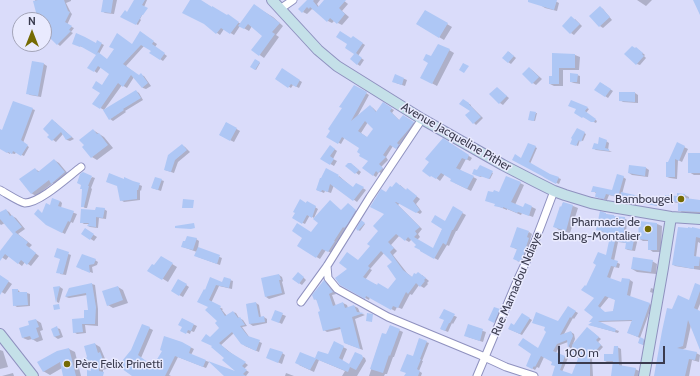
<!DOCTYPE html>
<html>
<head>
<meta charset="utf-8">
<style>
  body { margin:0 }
  #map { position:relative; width:700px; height:376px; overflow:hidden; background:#dadcfa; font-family:Cabin,sans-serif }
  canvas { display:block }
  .north { position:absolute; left:12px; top:12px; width:40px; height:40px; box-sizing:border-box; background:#e9eafe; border:1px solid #a3a4b8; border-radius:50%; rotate:0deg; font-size:11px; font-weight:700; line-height:16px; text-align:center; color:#3a3b4e }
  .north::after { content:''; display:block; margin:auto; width:14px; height:18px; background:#756b03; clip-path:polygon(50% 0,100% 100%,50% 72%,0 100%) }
  .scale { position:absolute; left:558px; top:346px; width:107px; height:18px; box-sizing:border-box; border:2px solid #3a3b4e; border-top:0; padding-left:5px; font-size:12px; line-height:14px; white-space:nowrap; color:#3a3b4e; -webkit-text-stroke:3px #e9eafe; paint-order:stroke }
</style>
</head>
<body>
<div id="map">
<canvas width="700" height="376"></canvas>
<div class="north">N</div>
<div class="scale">100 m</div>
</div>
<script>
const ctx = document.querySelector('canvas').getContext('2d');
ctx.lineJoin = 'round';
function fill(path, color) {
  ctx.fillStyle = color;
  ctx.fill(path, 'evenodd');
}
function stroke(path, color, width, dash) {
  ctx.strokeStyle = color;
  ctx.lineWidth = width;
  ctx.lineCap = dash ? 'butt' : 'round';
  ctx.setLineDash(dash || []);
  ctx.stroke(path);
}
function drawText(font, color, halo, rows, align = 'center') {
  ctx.font = font + ' Cabin,sans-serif';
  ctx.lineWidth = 3;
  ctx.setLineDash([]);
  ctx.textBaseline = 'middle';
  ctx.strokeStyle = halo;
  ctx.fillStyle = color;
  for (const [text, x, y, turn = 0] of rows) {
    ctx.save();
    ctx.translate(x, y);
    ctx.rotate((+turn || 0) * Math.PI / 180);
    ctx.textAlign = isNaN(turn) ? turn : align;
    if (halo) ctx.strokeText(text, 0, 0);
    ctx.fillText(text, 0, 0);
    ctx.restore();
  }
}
const shadow = new Path2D(`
  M35 0H71V1L66 3 71 13 72 14 67 25 74 28 71 32 73 33 60 46 47 35 44 29V20H39Z
  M104 0H117L114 14 105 13 102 11Z
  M135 0H147L144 7 146 8 140 19 141 20 138 25 122 16 128 13Z
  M191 0H199L241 24 258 8 273 17 283 26 276 35 279 37 264 58 253 50 264 36 252 26 249 31 240 26 234 35 224 29 220 35 205 24Z
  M309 0H320L317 4 319 7 325 0H343L348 4 342 11 349 17 342 25 334 21 332 23 328 21 315 10H314L312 9 307 14 303 12Z
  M544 0H553L559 3 557 11 545 8 542 6Z
  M637 0H652L646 6Z
  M600 7 603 9 612 20 603 28 600 26 591 16Z
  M425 11 452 27 444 40 417 24Z
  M575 19 582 26 574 35 571 33Z
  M140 33 157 44 155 47 167 56 163 61 160 59 152 51 144 46 126 66 139 76 141 75 144 76 151 86 146 89 143 88 134 77 127 88 122 85 104 110 94 104 101 92 102 86 111 74 101 67 97 73 89 67 97 55 83 46 82 47 75 44 96 45 98 42 104 45 99 54 107 60 132 45Z
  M353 37 365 45 358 56 364 60 360 66 357 64 352 40Z
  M22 44H38L32 51Z
  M449 50 454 53 437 86 426 80 432 57Z
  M639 50 645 55 644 56 646 58 640 65 637 64Z
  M509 52 516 58 511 64 508 62Z
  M554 54 575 55 580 57 579 70H563V86H554L550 84 554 77Z
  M256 60 260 63 256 70 252 67Z
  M33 62 44 64 47 66 41 97 30 95 27 93Z
  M529 68 532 70 542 79 536 85 533 83 523 74Z
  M282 70 302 82 299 88 293 85 291 88 276 78Z
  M395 75 407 80 405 86 396 83Z
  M577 75 580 76V84L574 83 571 82Z
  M601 83 613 91 608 98 596 90Z
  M355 86 369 95 357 117 370 106 373 108 377 112 383 104 394 110 392 113 400 121 403 116 416 124 412 130 399 145 401 147 399 150 393 146 386 157 388 160 381 167 385 170 381 173 379 172 376 177 373 175 370 161 360 147 345 137 341 144 328 137ZM368 122 375 129 368 138 361 133Z
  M497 88 509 98 503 105 500 103Z
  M136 91 139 93 143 100 125 111 126 112 113 121 110 119Z
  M620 93H635L638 95V103L623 102 620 100Z
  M463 100 471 105V106L483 118 476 125 474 123 472 111Z
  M587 108 589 109 586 113 597 121 596 123 575 113Z
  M32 109 35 110 23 143 29 147 24 156 16 152 15 154 10 153V154L0 148V130L3 131Z
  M536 113H537L535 121 530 120Z
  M55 122 74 139 70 141 67 140 63 134 56 142 49 137 50 135Z
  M226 123 240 131 234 142 220 135Z
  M577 129 586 134 583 141 580 140 578 146 571 143Z
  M93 130 104 137 113 148 97 160 92 157 84 147Z
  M443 139 472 158 470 161 466 159 460 170 477 179 471 191 455 183 452 178 445 174 440 181 435 177Z
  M606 141 609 143 608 150 612 152 596 150 593 148Z
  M678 144 688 149 682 162 678 160 677 179 670 178 667 177 669 163Z
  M182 145 185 147 190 152 178 162 174 173 165 170Z
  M535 147 537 148 530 164 550 175 561 179 559 184 548 179 522 159Z
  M333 148 337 151 333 159 337 161 334 166 322 159Z
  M700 154V175H694L689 172Z
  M54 160 59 163 69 175 57 186 53 183 36 196 31 193 35 169 40 172Z
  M347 166H354L361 172 359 175Z
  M480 166 493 173 490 179 482 176 481 177 474 174 477 171Z
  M646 168 649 170 648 177 632 175 629 173Z
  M339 176 353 188 356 184 366 190 357 202 334 185 331 193 325 191 324 193 317 190 337 180Z
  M92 177 95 178 91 188 92 189 87 208H85L82 206 83 189Z
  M623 177 626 179 622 194 658 201 660 202 659 206 637 202 636 205 623 202 621 198 609 195 607 200 599 198 596 196V193L593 191 613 192Z
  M161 180 164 181 161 191 152 188Z
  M133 182 142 186 141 191 140 190V200L124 202 121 200Z
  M520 183 524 185 515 205 524 208 532 207 536 209 533 217 522 213 521 215 507 209V210L495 205 500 193Z
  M400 185 407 191 411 192 420 199 416 204 422 212 420 214 400 203 398 205 422 229 418 234 420 237 417 240 434 250 445 222 453 208 466 215 457 231H456L449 246 447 245 438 260 421 251 417 244 412 239 409 242 399 236 391 245 397 251 393 255 407 273 412 277 422 275 429 281 427 283 428 284 424 288 419 285 412 295 410 294 402 309 397 307 395 311 370 297 369 300 345 287 359 261 371 246 379 231 385 213 386 193 392 188ZM384 253 393 262 397 279 389 290 365 280 372 270 370 269Z
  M678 194 685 195 689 197V199L700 201V214L683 213 679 210V203L670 202 666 200 678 197Z
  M60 201 62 203 61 208 77 214 73 223 71 222 65 234 46 224 43 214 51 206Z
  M307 202 318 209 314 218 310 215 305 224 293 218 296 213Z
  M563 203 573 206 578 208 570 233 559 230 555 227Z
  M351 206 358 213 336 243 337 244 331 253 326 250 320 259 298 246 312 234 342 211Z
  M104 209 107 211 106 219 99 218 98 228 90 227 88 226 89 224H84L81 222 96 211Z
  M6 210 9 212 12 216 16 218 25 229 18 234 32 245 29 248 39 256 31 266 25 262 22 266 9 256 6 260 0 256V252L14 234 5 223 1 225 0 224V214Z
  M606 214 609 215 616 217 624 218 627 220 626 234 635 236 639 238 640 222 657 224 662 226 661 252H653L649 249V241H643L638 238 635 251 628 250 626 249 627 243 618 242 614 261 620 264 619 268 614 267 610 279 622 283 623 279 630 280 633 282 630 297 652 305 640 338 645 340 644 345 639 343 640 338 631 334 632 321 598 322 616 330 619 331 618 333 590 325 593 322 594 317 596 297 587 287 607 256 610 241 604 240 605 233 597 230ZM609 297 616 300 613 312 605 313 600 308Z
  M362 222 365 224 360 231 357 229Z
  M86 230 97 237 94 241 83 234Z
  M700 230V243L698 242 696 257 700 258V270L675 266 673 264Z
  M529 232 532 234 530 240 531 241 526 258 523 263 517 261 518 250 512 247Z
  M196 239 199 241 198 248 222 258 220 265 198 257 197 252 183 247Z
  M58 250 71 255 66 275 60 274 61 259Z
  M161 257 177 267 168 282 149 270 155 267Z
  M95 260 98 262 97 265 92 267 93 273 81 269Z
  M652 261 657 264 656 274 637 272 632 269Z
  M279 275 282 277 283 281 282 282 285 294 269 299 266 297Z
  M301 275 306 280 302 285 299 283Z
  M0 276 12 284 5 294 0 291Z
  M211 278 223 284 230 280 233 281 232 289 219 286 211 303 223 309 222 310 227 316 233 312 236 313 239 318 243 320 247 326 242 327 250 338 262 343 259 352 245 346 234 333 221 345 231 353 248 365 244 369 249 372 246 376H224L239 374 211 338 220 328 219 321 209 307 205 291Z
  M179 280 189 287 183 297 172 291Z
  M324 281 327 283 336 294 332 295 336 306 343 303 347 305 348 308 354 306 358 308 360 313 365 315 355 319 363 350 345 343 341 329 327 332 324 330 321 312 318 301 315 299Z
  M92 284 95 285 98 309V326L85 325 86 333 77 334 74 332 85 319 90 311 87 295 69 298 66 297 69 289Z
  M700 286V304L697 311 700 312V341L691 325 686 348 681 350 696 353 700 355 699 362 692 360 689 376H655L673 311 689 301Z
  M60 287 63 289 59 303 57 302 54 288Z
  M118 287 123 290 128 303 113 308 108 305Z
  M651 288 654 289 653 293 650 292Z
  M18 290 21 293H27L30 294V306L17 307 14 305Z
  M256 303 259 305 261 318 264 317 267 319V323L253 326 250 324 247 304Z
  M568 307 578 313 574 319 573 318 564 334 571 332 574 334 575 339 573 344 590 330 601 339 598 342 603 347 592 359 593 376H553L556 366 553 361 544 357 539 368 537 367 535 370 530 367 539 350 559 322ZM568 342 569 347 571 349 573 345 575 356 578 358H580L573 376 562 372 568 358 556 353 560 345Z
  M495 308 502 312 497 323 489 319Z
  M444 311 457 317 453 324 452 323 448 332 441 329 445 320Z
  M276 312 286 316 282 324 276 321Z
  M522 314 532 320 522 335 509 329 514 326Z
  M182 319 197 326 194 332 191 331 190 334 182 330 183 327Z
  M36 320 41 323 43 330 40 331 43 340 37 342 32 339 28 340 23 338 31 326Z
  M143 325 153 330 141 358 154 367 182 343 194 349 191 355 209 362 206 368 178 357 169 375 171 376H134L132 351Z
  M390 326 403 332 394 357H393L387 374H385L384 376H369L383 334 386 336Z
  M468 326 486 332 483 342 468 337Z
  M57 328 60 329 63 337 58 339 55 337 52 329Z
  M426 342 429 343 422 361H423L419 371 422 373 421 376H405L413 357Z
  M335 343 347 349 342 361 350 365 361 356 365 358 366 361 357 376H342L345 371 319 360 314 372 299 365 315 360 318 352 328 356Z
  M95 344 100 347 109 368 103 370V376H88L92 372Z
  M617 347 621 349 622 367 635 369 639 371 638 376H612L614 363H609L605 361 614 355Z
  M69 349 75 352 81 376H64L62 368 50 375 43 371Z
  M0 350 3 351 8 367 0 369Z
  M282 353 285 355 282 364 270 359Z
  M13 373 14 376H2Z
  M286 373 294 376H285Z`);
const building = new Path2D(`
  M38 0H64L68 11 70 12 65 22 72 26 69 30 71 31 57 45 47 35 44 31V20H38L33 1Z
  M103 0H113L111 13 101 12Z
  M134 0H145L142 5 148 8 143 15H142L136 25 120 17 125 10 127 12Z
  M190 0H201L212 7V6L227 15 228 14 239 22 230 34 221 28 216 34 204 24 182 13Z
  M307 0H314L313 1 318 7 324 0H346L339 8 345 14 337 24 330 18 327 22 310 7 309 9 307 7 302 13 298 9Z
  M528 0H557L554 10 528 2Z
  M693 0H700V15Z
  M254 4 268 14 280 23 272 32 275 34 259 56 251 50 262 36 248 24 244 29 238 26Z
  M600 6 610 17 599 27 589 16Z
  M425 10 448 23 439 38 416 24Z
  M571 16 580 24 570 34 562 26Z
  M20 21V36L13 26Z
  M140 31 154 41 152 44 165 53 160 60 149 53 151 51 141 45 123 64 139 75 141 73 148 83 142 88 131 75 123 87 118 83 100 109 92 104 100 93 92 88 96 81 102 85 109 74 98 66 94 72 87 68 98 52 107 59 114 49 109 47 117 33 132 44Z
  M340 31 351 38 353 36 363 43 356 53 362 58 357 65 350 59 354 54 345 48 347 44 336 37Z
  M76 33 85 37 96 43 97 40 102 43 96 55 80 46V47L72 44Z
  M438 44 450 49 432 84 420 78 428 63 423 60 426 54 431 56Z
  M632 46 635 48 636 47 643 53 642 54 644 56 636 65 624 54Z
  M508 51 514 56 508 63 502 58Z
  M552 53 575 54V68H559V84H549V76H552Z
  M255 59 260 62 255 70 250 67Z
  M32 61 44 63 38 96 26 94Z
  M463 63 469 66 464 73 459 70Z
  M529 67 539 77 532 84 522 74Z
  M282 68 300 80 296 87 291 84 288 88 275 79Z
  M570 73 578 74 577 82H570Z
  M395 74 404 78 402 85 392 82Z
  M600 82 611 89 605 97 594 90Z
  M354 85 367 92 351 121 370 105 376 112 383 102 392 108 390 111 399 120 403 115 414 122 409 129 397 143 399 145 396 149 390 145 383 155 386 157 379 164 383 168 378 173 376 171 373 176 362 168 368 161 359 156 360 154 357 152 359 148 342 137 338 144 326 137 330 131 328 129 342 108 339 107ZM365 121 373 129 367 137 358 131Z
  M497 87 507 96 499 104 489 94Z
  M136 90 141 98 123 109 124 110 109 120 103 110Z
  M619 92H635V102L619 101Z
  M463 99 469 103V104L481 117 473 124 465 115 470 111 459 104Z
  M571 100 588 107 585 111 596 119 594 122H591L583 117 582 118 574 113 576 109 568 106Z
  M13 101 33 108 21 140 28 145 21 156 13 151 12 154 8 152 7 153 0 149V129L2 130Z
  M530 111 536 112 534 121 528 120Z
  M52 119 63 129 72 137 66 140 61 132 52 141 47 137 49 135 43 129Z
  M226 122 237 128 230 141 219 135Z
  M577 128 585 132 581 142 579 140 576 146 570 144 572 139 571 138Z
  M93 129 97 134 99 133 108 145 91 158 82 147 84 145 79 140Z
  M599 137 607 140 605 148 609 149V151L592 149 594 143 598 144Z
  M443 138 469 155 467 160 462 158 456 168 474 176 467 189 450 181 451 179 441 173 436 179 431 176 430 177 422 171 429 162 425 159Z
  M677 142 685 146 679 161 675 159V177H666V162H668Z
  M528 143 536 146 529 162 550 174 559 177 556 184 545 178 542 176 512 160 515 154 521 158Z
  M182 144 187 150 175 160 171 172 164 170 168 155Z
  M330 145 335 149 330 156 334 159 330 165 320 159Z
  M688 153H700V173H688Z
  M54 159 65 172 51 184 49 180 31 194 19 179 35 168 38 172Z
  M348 163H351L359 170 355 174 345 166Z
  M480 165 493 171 489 179 480 176V177L472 174 474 169 477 170Z
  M629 165 646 167 645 176 628 173Z
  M326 168 339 175 338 176 353 187 356 183 364 187 353 201 330 184 328 192 322 190 321 192 316 190 320 178H321Z
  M83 172 92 176 88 186H89L84 207H81L82 189H80L81 185 77 183 80 174Z
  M109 173 124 179V177L133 181 140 183 138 190H137V199L120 201 117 186 106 182Z
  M617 174 624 176 618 197 606 194 604 199 595 197 596 192H591L593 186 612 190Z
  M506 176 521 182 511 202 523 207 525 203 532 206 529 216 518 212 517 213 503 207V208L494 206 495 204 485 201 488 191 493 192 494 190 499 192Z
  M155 177 162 179 158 190 151 188Z
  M396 182 406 190 407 188 417 196 413 201 420 210 416 213 396 202H395L420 227 415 231 417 234 414 237 433 248 442 229 431 222 435 215 445 221 453 206 463 212 453 230H452L446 245 443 243 434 259 420 251V250L414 247 416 245 408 237 405 241 400 237 396 234 388 242 394 248 390 252 403 270 412 277 414 273 416 274 418 272 426 278 424 280 425 281 420 287 416 283 408 294 406 292 398 308 393 306 391 310 366 296 365 299 340 285 335 278 347 269 339 263 347 252 358 260 370 246 367 244 378 231 373 226 384 214 370 207 381 189 386 192 390 186 392 187ZM381 251 392 262 387 266 396 279 388 289 378 283 377 285 363 277 370 268 368 266Z
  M621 192 658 200 657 206 635 202 634 204 620 202Z
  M677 193 685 194V198L700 200V212L678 211V202L665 201V195L677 196Z
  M52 198 60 201 58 206 74 211 70 222 68 221 62 233 46 225 34 214 38 209 42 213 46 203 50 205Z
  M183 199 194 200 193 208H182Z
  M300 199 306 203 307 201 316 206 312 218 307 215 302 224 292 218 295 213 293 212Z
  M330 200 341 210 348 203 356 210 347 225 344 228 343 227 334 241H335L328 252 322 249 316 258 297 246 302 238 292 231 297 223 311 232 318 223 313 219Z
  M563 202 573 205 566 231 553 227 560 206 561 207Z
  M96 207 105 208 103 218 96 217V227L87 226 89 223H80L81 209 95 210Z
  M6 209 10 216 12 215 22 227 15 232 28 242 26 245 36 253 27 265 21 260 18 264 5 254 0 261V251L13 234 0 219V212Z
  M600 211 606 213V214L614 215V216L625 217 624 232 635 235 632 250 625 249 626 243 615 241 611 259 618 261 616 267 611 266 607 277 621 282 622 278 630 279 627 295 650 303 638 337 627 333 632 320 598 321 616 329 615 332 588 325 592 322H589L593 317 584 310 594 298 581 290 585 285 586 286 596 265 593 263 598 252 606 255 609 241 603 240 604 232 596 230ZM605 296 615 300 613 311 605 312 598 306Z
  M361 220 365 223 358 231 356 229Z
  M639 221 657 223V250H648V240L638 239Z
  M194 223 195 228 191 229 175 228V226Z
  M517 227 529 231 527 237 529 238 523 256 520 262 513 259 517 249 510 247Z
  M678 227 688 228V227L692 228V227L700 229V238L696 237 694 256 700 257 699 266H694V269L672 265Z
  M85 228 94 234 90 240 81 234Z
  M187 236 197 238 193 250 181 247 183 241H185Z
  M198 247 220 255 217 264 194 256Z
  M57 248 69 252 63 274 56 273 60 259 54 257Z
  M82 254 96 259 94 264 89 265 90 273 76 267Z
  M161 256 173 263 162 280 147 271 152 264 154 265Z
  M633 257 653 260 651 272 631 269Z
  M298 272 304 277 299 284 292 279Z
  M279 274 281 280H279L282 293 265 297 261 278Z
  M0 275 9 281 0 295Z
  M210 277 222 282 224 277 231 279 229 288 216 285 209 300 221 306 220 308 225 316 233 311 238 318 240 317 245 325 240 326 248 336 260 340 256 351 241 344 232 332 219 343 228 351 246 362 242 366 247 370 243 374 246 376H224L208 361 235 371 222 360 224 358 211 347 212 346 201 341 206 334 210 337 219 328 215 323 217 321 205 310 208 307 197 302 204 289 205 290Z
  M178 279 187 284 179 296 171 291Z
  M324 280 333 292 329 294 333 306 343 302 345 308 354 305 357 312 364 313 352 317 360 349 344 343 340 327 323 331 318 312 320 311 316 299 314 300 312 295Z
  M92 283 96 307 95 324H82L83 332 73 333 72 319 84 318V310H88L86 293 65 297 69 288Z
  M695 283 700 285V291L694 308 700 311V350L688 320 683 346 677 348 697 352 695 360 689 359 685 376H654L662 331 667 308 672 309 678 295 689 300Z
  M60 286 56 303 53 287Z
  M118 286 123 300 107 306 102 291Z
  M12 289H18V292H27L28 305 13 306Z
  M256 302 259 317 264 316 265 322 249 324 246 304Z
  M59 304 60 309 54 310 53 305Z
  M568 306 576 311 571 318 570 317 560 335 571 331 573 336 568 348 567 340 557 344 553 351 565 356 560 370 572 374 579 356 574 357 572 345 587 327 599 337 596 340 601 345 590 357V376H552L555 366 551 365 552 362 541 356 535 367 534 366 532 369 526 366 531 354 518 345 523 338 538 348 546 332 544 330 545 327 532 323 536 312 558 321Z
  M494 307 500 309 494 323 488 320Z
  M444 309 455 314 450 323H449L445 331 440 329 444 320 439 318Z
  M275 310 283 313 279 323 271 320Z
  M367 313 373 314 372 322 366 321Z
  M522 313 530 318 520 334 508 329 511 323 514 325Z
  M182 318 194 324 191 331 188 330 186 334 180 331 182 327 178 325Z
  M36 319 39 327 36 328 39 337 32 340 30 336 22 338 19 328 29 325 28 321Z
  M142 324 150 327 138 355 153 366 162 351 160 350 164 336 182 342 191 347 189 353 206 360 203 367 175 356 165 376H132L118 366 131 350Z
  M468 324 483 329 480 341 464 336Z
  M390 325 400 329 390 356 389 355 383 373 370 369 382 333 386 334Z
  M57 326 60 335 54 337 51 329Z
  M640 337 644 339 643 345 638 343Z
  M419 338 427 341 420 359H421L417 369 420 371 418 376H404L406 373 400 371 407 354 413 356Z
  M334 341 344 346 339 358 349 364 355 352 362 355 363 358 356 370 350 367 348 372 316 359 310 370 295 363 300 352 315 358 318 351 328 354Z
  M95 343 98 353 100 352 105 365 99 368V371L104 372 103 376H87V370L91 371 86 358 87 357 84 346Z
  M614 346H618L619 365 636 368 634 376H611L613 361H604V354H613Z
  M69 348 76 376H63L60 362 43 372 37 362 57 351Z
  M270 348 283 352 278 363 266 358Z`);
const street = new Path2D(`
  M280 9 293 0
  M0 190C6 193 19 202 25 203 40 203 69 176 81 167
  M327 266 328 278 337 289 388 317 480 355 506 367 534 376
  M301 302 327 266 370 197 422 119
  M477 376 517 281 532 249 542 223 554 191`);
const secondary = new Path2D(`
  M272 0 318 50 337 66 422 119 503 165 536 182 554 191 565 195 591 203 606 206 671 217 700 219
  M0 334 33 376
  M644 376 663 268 671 217`);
const markers = [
  [681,199,4,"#756b03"],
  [648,229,4,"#756b03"],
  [67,364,4,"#756b03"]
];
const streetNames = [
  ["Avenue Jacqueline Pither",456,137,30],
  ["Rue Mamadou Ndiaye",517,284,-67]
];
const poiNames = [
  ["Bambougel",673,199],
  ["Pharmacie de",640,222],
  ["Sibang-Montalier",640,236],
  ["Père Felix Prinetti",75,364,"left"]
];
fill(shadow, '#0003');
fill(building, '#aec7f5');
stroke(street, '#8f91bf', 9);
stroke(secondary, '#8f91bf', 12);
stroke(street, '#fff', 7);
stroke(secondary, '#c4e0e8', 10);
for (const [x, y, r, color] of markers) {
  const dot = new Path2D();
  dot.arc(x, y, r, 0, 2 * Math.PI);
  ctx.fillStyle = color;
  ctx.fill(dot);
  stroke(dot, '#e9eafe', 1.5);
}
drawText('12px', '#3a3b4e', '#e9eafe', streetNames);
drawText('12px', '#3a3b4e', '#e9eafe', poiNames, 'right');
</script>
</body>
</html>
